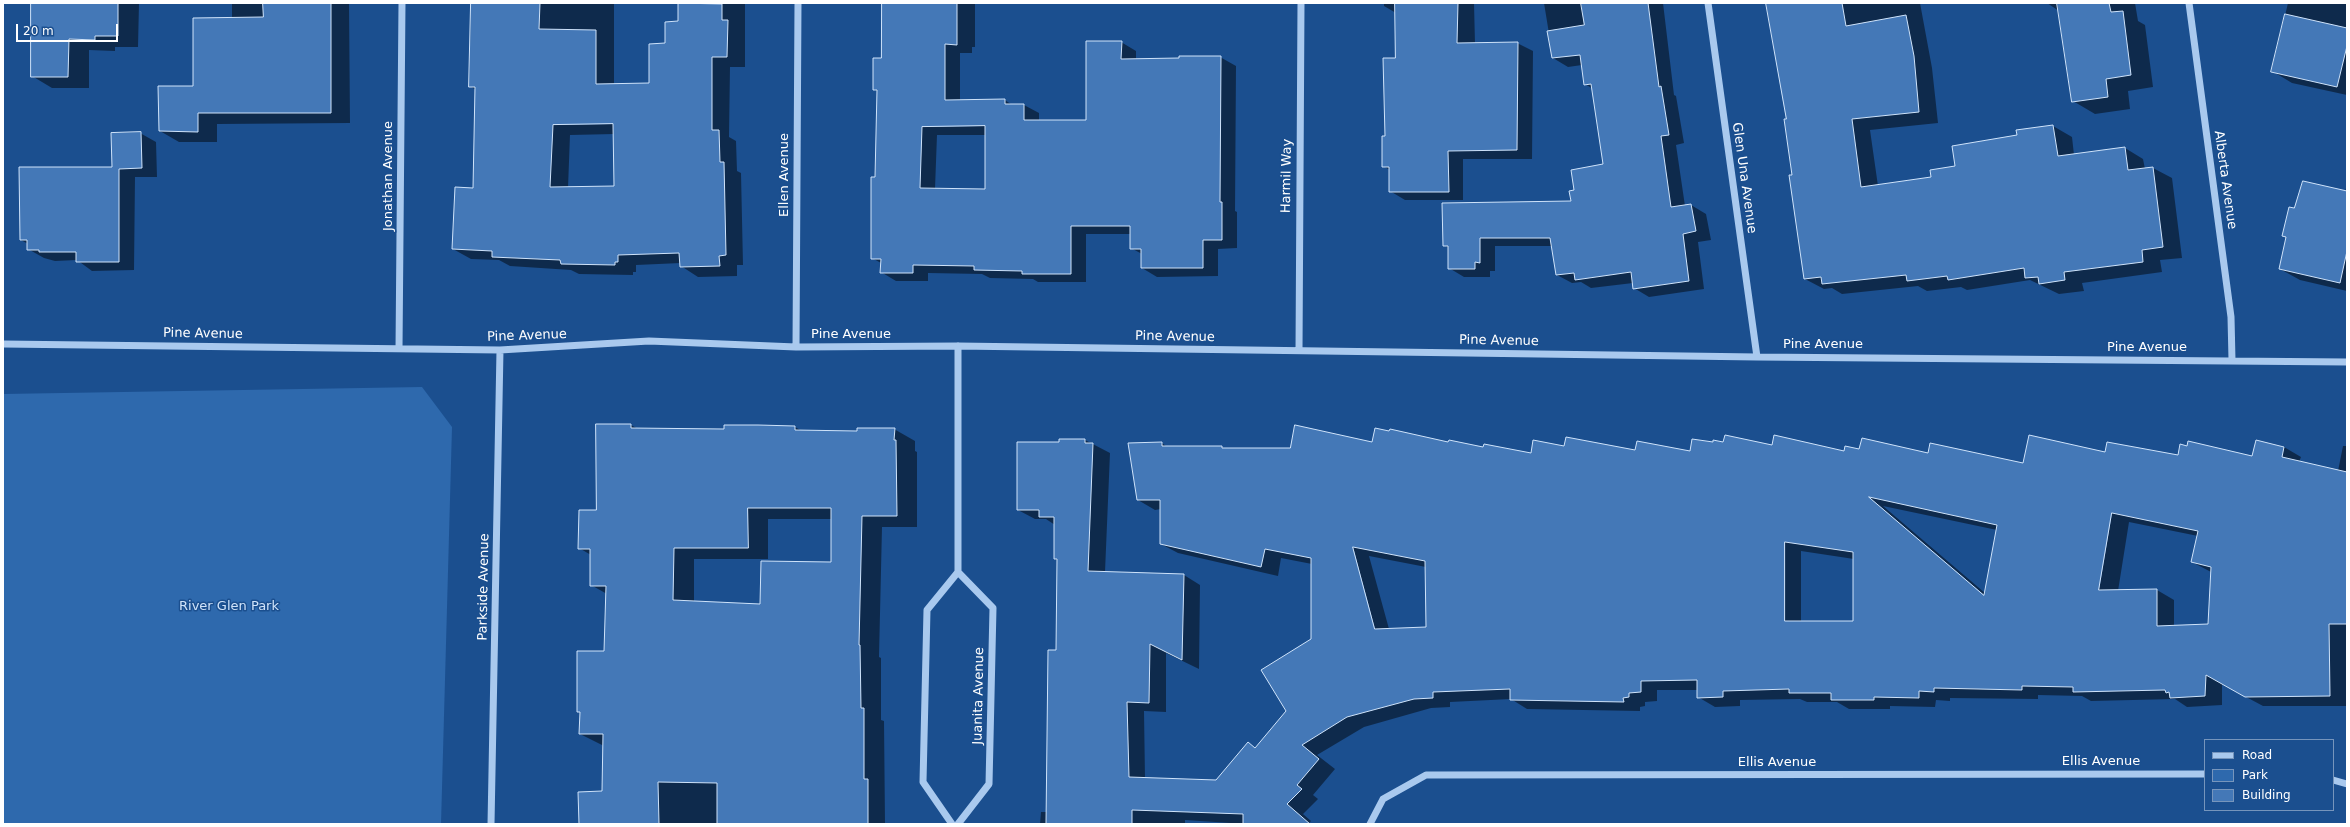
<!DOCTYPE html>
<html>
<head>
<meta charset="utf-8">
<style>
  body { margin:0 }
  #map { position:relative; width:2350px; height:827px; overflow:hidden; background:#1b4f8f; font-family:"DejaVu Sans",sans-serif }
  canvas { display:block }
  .frame { position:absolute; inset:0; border:4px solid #fff; pointer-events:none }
  .legend { position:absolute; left:2204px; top:739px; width:130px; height:72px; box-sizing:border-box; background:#1b4f8f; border:1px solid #7695bc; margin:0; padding:5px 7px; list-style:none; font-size:12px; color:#fff }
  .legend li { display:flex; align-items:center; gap:8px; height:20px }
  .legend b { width:20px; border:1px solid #7695bc }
  .scale { position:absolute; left:16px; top:24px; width:102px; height:18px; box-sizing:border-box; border:2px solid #fff; border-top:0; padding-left:5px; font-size:12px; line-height:14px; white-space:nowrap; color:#fff; -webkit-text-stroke:3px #1b4f8f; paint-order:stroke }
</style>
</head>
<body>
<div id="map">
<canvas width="2350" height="827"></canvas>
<div class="frame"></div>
<ul class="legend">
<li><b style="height:5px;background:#a9c9ee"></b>Road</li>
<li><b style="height:11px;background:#2e69ad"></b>Park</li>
<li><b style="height:11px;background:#4478b7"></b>Building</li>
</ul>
<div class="scale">20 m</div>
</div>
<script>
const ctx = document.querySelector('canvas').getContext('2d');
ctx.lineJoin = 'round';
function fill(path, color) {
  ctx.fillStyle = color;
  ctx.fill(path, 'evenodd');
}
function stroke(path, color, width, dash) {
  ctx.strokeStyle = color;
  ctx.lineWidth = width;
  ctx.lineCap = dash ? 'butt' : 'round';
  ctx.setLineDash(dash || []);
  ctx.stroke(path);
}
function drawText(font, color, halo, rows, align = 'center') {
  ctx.font = font + ' "DejaVu Sans",sans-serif';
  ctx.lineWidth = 3;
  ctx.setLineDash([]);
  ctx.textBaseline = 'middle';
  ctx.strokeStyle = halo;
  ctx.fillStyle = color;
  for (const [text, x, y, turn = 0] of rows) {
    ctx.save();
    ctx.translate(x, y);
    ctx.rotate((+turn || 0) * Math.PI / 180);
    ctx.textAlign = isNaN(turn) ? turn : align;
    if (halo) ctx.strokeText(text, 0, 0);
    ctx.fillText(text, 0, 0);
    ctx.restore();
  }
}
const green = new Path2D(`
  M422 387 452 427 441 824H3V394Z`);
const shadow = new Path2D(`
  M32 3H139L138 47H115V51L89 50V88H52L32 76Z
  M232 3H349L350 123 217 124V142H179L160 131 194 87 232 18Z
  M471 3H614V85L650 84 666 44 679 22V3H745V67H730L729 137 736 141 737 171 741 173 743 265H737V276L698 277 681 266V263L636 265V272H633V275L579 274 571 270 510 266 499 260 471 259 453 249 474 189 476 90 470 86ZM615 134V187L568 188 570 135Z
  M883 3H975V47H972V53H960V101L1005 100 1012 105H1024L1039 113V121H1087L1121 42 1136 51V60L1220 57 1236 66 1235 211 1237 212V248L1218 249V276L1157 277 1142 268V254L1131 248V234H1086V282H1038L1033 279 990 278 982 274 928 273V281H896L881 272V263L872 258 878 92 874 89 882 59ZM937 135H986L987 190 935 189Z
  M1384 3H1474L1475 44 1517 43 1533 51 1532 159H1463V200H1405L1390 191V170L1383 166 1396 59V13L1384 6Z
  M1544 3H1663L1674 95 1676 96 1684 143 1676 145 1685 206 1691 205 1706 214 1711 240 1698 242 1704 289 1649 297 1634 288 1633 283 1591 288 1581 282 1572 283 1557 275 1553 246H1495V271H1490V277H1464L1449 268V248L1444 245 1572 202 1576 191 1605 165 1593 89 1585 84 1582 65 1568 67 1553 58Z
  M1776 3H1920L1932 68 1938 123 1870 130 1878 186 1932 178 2018 136V131L2053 126 2072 137 2074 155 2125 148 2143 159 2145 169 2153 168 2172 178 2182 258 2160 260 2162 272 2082 283 2084 291 2059 294 2030 280 1967 290 1961 287 1927 291 1918 286 1842 294 1832 288 1824 289 1805 279 1793 175Z
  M2047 3H2135L2138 21 2145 25 2153 87 2128 91 2130 109 2095 114 2073 101 2059 11Z
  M2288 3H2347V95L2292 83 2272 71Z
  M140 133 156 142 157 177H135L134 270 92 271 77 260 55 261 44 258 28 249V244L21 240 113 168Z
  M2347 184V291L2300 280 2280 269 2287 237 2283 236 2295 209 2345 192Z
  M631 425 638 429 725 430 795 427 802 431 858 432 894 429 915 441V451L917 452V527H882L879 657 881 658V720L884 721 885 824H580L603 792 604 746 580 734 581 713 578 711 605 652 607 594 591 585V555L579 548 597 511ZM768 519H832V563L761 605 694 602V559H768Z
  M1060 440H1085L1110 453 1105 572 1184 575 1200 585 1199 669 1166 653V712L1144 711 1145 779 1217 781 1248 744 1256 748 1287 711 1312 640V564L1281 558 1278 576 1178 553 1161 544V509L1155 510 1138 500 1162 443 1167 447H1222L1225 449H1291L1373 443H1449L1532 454 1565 447 1691 452 1714 444 1724 443 1845 452 1860 451 1929 455 2024 464 2106 453 2253 458 2257 441 2284 447 2301 457 2299 462 2338 471 2343 446H2347L2346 706H2263L2222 684V705L2187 707 2175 699 2091 701 2082 696 2038 695V699L1950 698V701L1936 700 1935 707 1890 706V709H1849L1837 702H1807L1800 699 1740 700V706L1715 707 1698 697V690H1657V701L1645 702V706L1640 707V711L1527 709 1511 699 1450 702V707L1431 708 1364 727 1317 755 1335 769 1313 795 1318 799 1303 814 1311 821 1308 824H1246L1185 820V824H1040L1041 812H1047L1057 651 1058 561 1055 559V525L1046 519H1035L1018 510ZM1883 506 1997 530 1985 593ZM2129 522 2198 536 2192 562 2211 572 2209 625 2174 627V600L2157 590 2118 591ZM1801 551 1854 559V622H1801ZM1369 556 1426 567 1427 628 1389 629Z`);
const building = new Path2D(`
  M31 3H118V36H95V40L69 39 68 77H31Z
  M263 3H331V113H198V132L159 131 158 86H193V18L263 17Z
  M471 3H540L539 29 596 30V84L649 83V44L665 43V22L678 21V3L722 4V20H728L727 57H712V130H719L720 162H724L726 255 719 256 720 266 680 267 679 253 618 255V262H615V265L561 264 560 260 492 257V251L452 249 455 187 473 188 475 87H469ZM613 124 614 186 550 187 553 125Z
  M882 3H957V45L945 44V100L1005 99V104H1024V120H1086V41H1122L1121 59 1179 58V56H1221L1220 202H1222V240H1203V268H1141V249H1130V226H1071V274H1022V271L974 270V266L913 265V273H880L881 259H871V177H875L877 90H873V58H881ZM985 126V189L920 188 922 127Z
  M1395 3H1458L1457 43 1518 42 1517 150 1448 151 1449 192H1389V167H1382V136H1385L1383 58H1395Z
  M1581 3H1648L1659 87 1661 86 1669 135 1661 136 1671 207 1691 204 1696 231 1683 234 1689 281 1633 289 1631 272 1575 280 1574 273 1556 275 1550 238H1480V263L1475 262V269H1448V246H1443L1442 203 1571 201 1569 191 1574 190 1571 170 1603 164 1591 84 1584 85 1580 55 1552 58 1547 31 1584 25Z
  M1766 3H1842L1846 26 1906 15 1914 56 1919 112 1852 119 1861 187 1931 177 1930 170 1955 166 1952 146 2017 135 2016 130 2053 125 2058 156 2125 147 2128 170 2153 167 2163 247 2142 250 2143 262 2064 272 2065 280 2039 284 2038 277 2025 278 2024 268 1948 280 1947 276 1907 281 1906 275 1822 284 1821 277 1804 279 1789 175H1792L1784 119H1786Z
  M2057 3H2109L2111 12 2123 11 2131 75 2106 79 2108 97 2072 102Z
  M2285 14 2347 28V46L2337 87 2271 72Z
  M141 132 142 168 119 169V262H76V252H39V250H27V240H20L19 167H112L111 133Z
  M2303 181 2347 191V251L2340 283 2279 269 2286 237 2282 236 2289 207 2294 208Z
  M596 424H631V428L724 429V425H758L795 426V430L857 431V428H895L894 440H896L897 516H862L859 645H860L861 708H864V779H868V824H717V783L658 782 659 824H579L578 792 602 791 603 734H579L580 712H577V651H604L606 586H590V549H578L579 510H596ZM748 508H831V562L761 561 760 604 673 600 674 548H748Z
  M1295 425 1372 442 1375 428 1389 431 1390 429 1448 442 1449 440 1483 447 1484 444 1531 453 1533 440 1564 446 1566 437 1635 450 1637 441 1690 451 1692 439 1713 442V440L1723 442 1725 435 1772 445 1774 435 1844 451 1845 446 1859 449 1862 438 1928 453 1930 443 2023 463 2029 435 2105 452 2107 442 2178 455 2180 444 2187 446 2188 441 2252 456 2256 440 2284 447 2282 457 2347 472V624H2329L2330 696 2245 697 2206 675 2205 696 2170 698 2169 692 2166 693 2165 690 2073 692V687L2022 686V690L1934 688V692L1919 691V698L1874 697V700H1831V693H1789V689L1723 691V697L1697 698V680L1641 681V692L1629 693V697L1623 698 1624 702 1510 700V689L1433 692V698L1414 699 1347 717 1302 745 1319 759 1297 785 1302 789 1287 804 1310 824H1243V814L1132 810V824H1046L1048 650H1056L1057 559H1054V517H1039V510H1017V442H1059V439H1085V443H1093L1088 571 1184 574 1182 660 1150 644 1149 703 1127 702 1129 777 1216 780 1248 742 1255 748 1286 711 1261 670 1311 639V558L1265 549 1261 567 1160 544V500H1137L1128 443 1162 442V446H1222V448H1290ZM1869 497 1997 525 1984 595ZM2112 513 2198 531 2191 562 2211 567 2208 624 2157 626V589L2099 590ZM1785 542 1853 552V621H1785ZM1353 547 1425 561 1426 627 1375 629Z`);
const minor = new Path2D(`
  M1708 3 1757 357
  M2189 3 2231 317 2232 360
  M3 344 500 350 649 341 796 347 958 346 1757 357 2347 362
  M796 347 798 3
  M399 349 402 3
  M1299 350 1301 3
  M958 572 993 608 989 784 958 824
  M2333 780 2347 784
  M491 824 500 350
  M952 824 923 782 927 610 958 572V346
  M1370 824 1383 799 1426 775 2205 774`);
const streetNames = [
  ["Ellen Avenue",785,175,-90],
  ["Jonathan Avenue",389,176,-90],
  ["Harmil Way",1287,176,-89],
  ["Glen Una Avenue",1744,178,82],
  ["Alberta Avenue",2225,180,82],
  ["Pine Avenue",203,334,1],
  ["Pine Avenue",851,335],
  ["Pine Avenue",527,336,-2],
  ["Pine Avenue",1175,337,1],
  ["Pine Avenue",1499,341,1],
  ["Pine Avenue",1823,345],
  ["Pine Avenue",2147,348],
  ["Parkside Avenue",484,587,-89],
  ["Juanita Avenue",979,696,-89],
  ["Ellis Avenue",2101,762],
  ["Ellis Avenue",1777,763]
];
const parkNames = [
  ["River Glen Park",229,607]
];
fill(green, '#2e69ad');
fill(shadow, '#0007');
fill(building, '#4478b7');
stroke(building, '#cfe3fa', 1);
stroke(minor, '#a9c9ee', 7);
drawText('13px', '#fff', '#1b4f8f', streetNames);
drawText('13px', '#cfe3fa', '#1b4f8f', parkNames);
</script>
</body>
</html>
